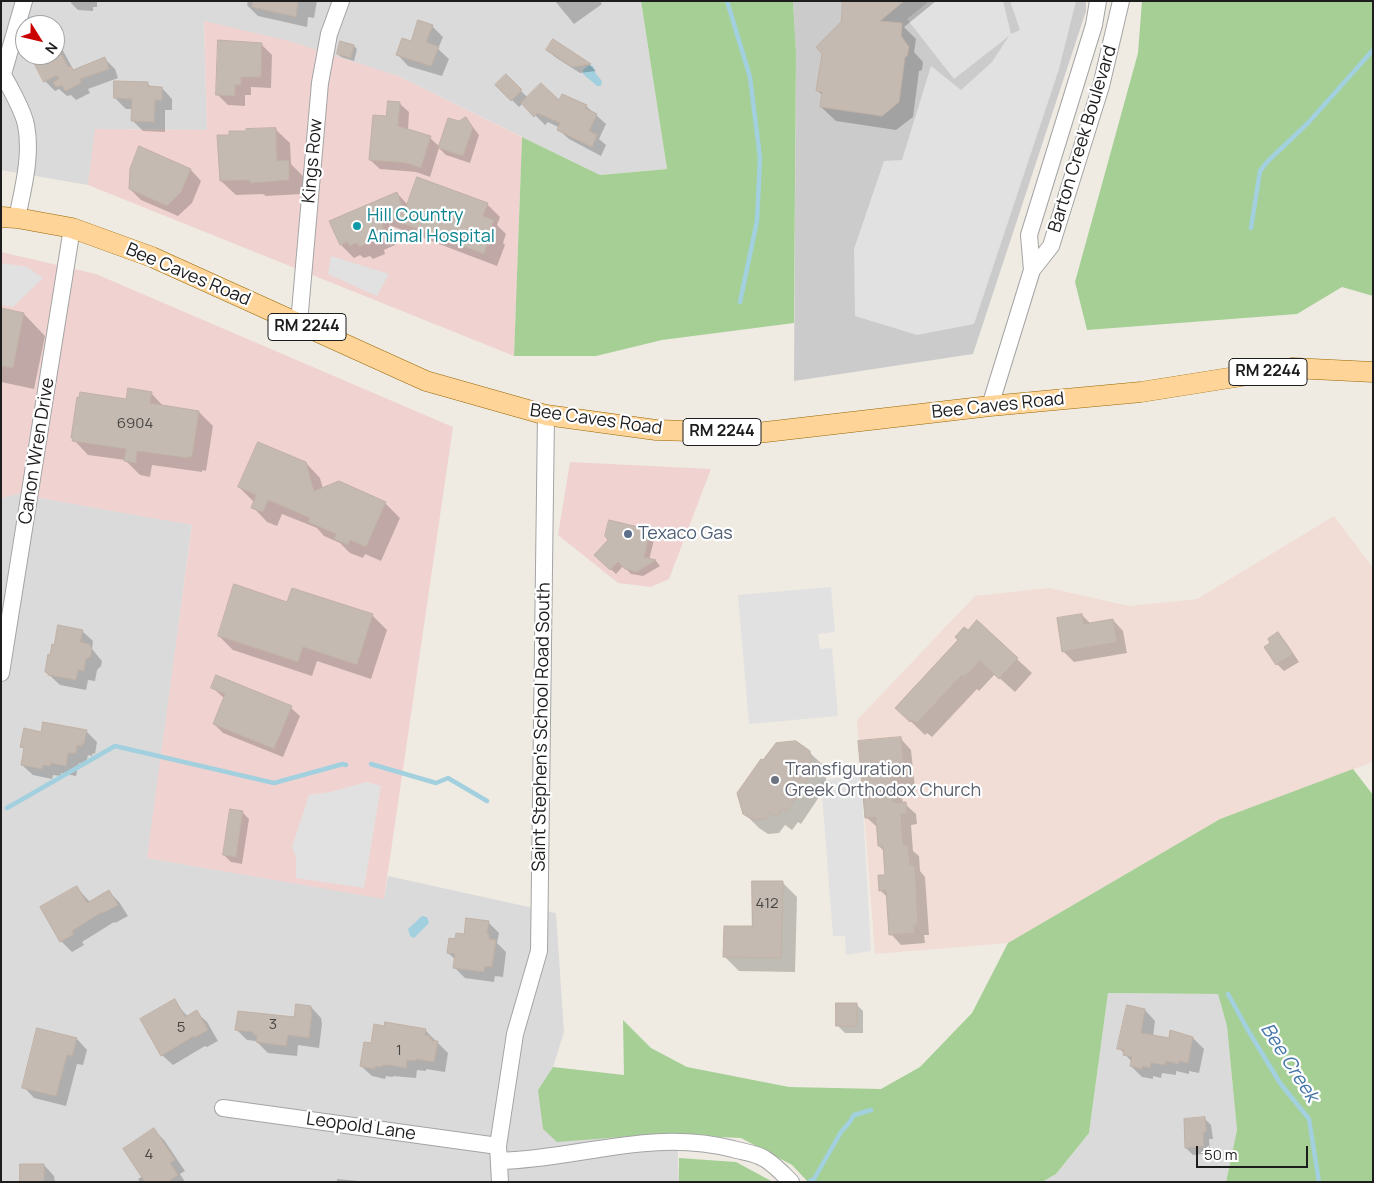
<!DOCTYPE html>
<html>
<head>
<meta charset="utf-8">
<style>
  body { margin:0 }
  #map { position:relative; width:1374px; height:1183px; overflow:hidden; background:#efebe3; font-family:Manrope,sans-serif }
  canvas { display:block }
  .frame { position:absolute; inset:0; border:2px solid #1d1d1d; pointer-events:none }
  .north { position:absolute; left:15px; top:15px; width:50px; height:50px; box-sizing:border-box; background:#fff; border:1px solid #a5a5a5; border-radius:50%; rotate:126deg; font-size:14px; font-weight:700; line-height:20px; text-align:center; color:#1d1d1d }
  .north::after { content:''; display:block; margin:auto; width:18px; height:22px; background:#cb0300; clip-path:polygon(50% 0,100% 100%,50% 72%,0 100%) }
  .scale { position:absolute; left:1196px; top:1146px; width:112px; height:22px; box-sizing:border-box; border:2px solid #1d1d1d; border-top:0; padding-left:6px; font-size:15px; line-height:18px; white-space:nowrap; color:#1d1d1d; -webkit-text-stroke:4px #fff; paint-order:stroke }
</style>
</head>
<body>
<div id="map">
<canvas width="1374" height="1183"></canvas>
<div class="frame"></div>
<div class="north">N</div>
<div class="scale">50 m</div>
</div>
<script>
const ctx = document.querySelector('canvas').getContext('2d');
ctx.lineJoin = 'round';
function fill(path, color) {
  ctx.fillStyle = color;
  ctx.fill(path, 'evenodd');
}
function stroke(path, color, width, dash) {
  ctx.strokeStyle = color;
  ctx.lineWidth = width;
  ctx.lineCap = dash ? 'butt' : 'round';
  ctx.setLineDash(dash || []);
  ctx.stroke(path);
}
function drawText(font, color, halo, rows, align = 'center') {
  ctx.font = font + ' Manrope,sans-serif';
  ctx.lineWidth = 4.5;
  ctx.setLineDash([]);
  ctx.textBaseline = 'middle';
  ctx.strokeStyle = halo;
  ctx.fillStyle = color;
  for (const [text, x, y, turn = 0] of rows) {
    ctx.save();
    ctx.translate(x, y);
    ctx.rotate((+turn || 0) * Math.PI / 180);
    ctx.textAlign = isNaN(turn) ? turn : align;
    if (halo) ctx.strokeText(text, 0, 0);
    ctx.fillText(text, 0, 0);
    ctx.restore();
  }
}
const residential = new Path2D(`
  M1 1H641L667 169 600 175 398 76 204 21 207 130 96 129 88 185 1 170ZM25 25H55V55H25Z
  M17 494 192 524 148 858 384 898 388 876 556 913 564 1032 553 1067 538 1090 660 1134 677 1135 679 1182H1V498Z
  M1108 993 1218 994 1227 1026 1237 1130 1226 1182H1042L1056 1174 1089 1133Z`);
const commercial = new Path2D(`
  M204 21 289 41 398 76 522 137 514 356 88 185 95 129 207 130Z
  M1 252 96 274 453 427 384 899 147 858 192 525 17 494 1 498Z
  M570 462 711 469 669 579 651 587 618 583 558 535Z`);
const religious = new Path2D(`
  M793 1H1086V11L973 354 794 381 796 52Z`);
const military = new Path2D(`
  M1334 516 1373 568V762L1220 819 1008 943 875 954 857 720 975 596 1049 588 1129 606 1197 599Z`);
const forest = new Path2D(`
  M641 1H793L796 52 794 323 662 340 596 356H514L522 137 600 175 667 169Z
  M1142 1H1373V296L1342 287 1297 314 1087 330 1075 282 1138 53Z
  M1353 769 1373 795V1182H1226L1237 1130 1227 1026 1218 994 1108 993 1089 1133 1056 1174 1042 1182H808L792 1165 741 1138 660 1134 557 1142 543 1129 538 1090 553 1067 624 1075 623 1020 651 1048 687 1067 789 1087 881 1089 920 1067 972 1013 1008 943 1220 819Z
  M679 1158 736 1162 773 1182H679Z`);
const parking = new Path2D(`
  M929 1H1003L1011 34 1020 30 1010 1H1076L1059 69 974 324 917 335 855 316 854 249 884 161 902 160 931 66 961 90 992 62 1009 36 954 79 907 19Z
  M331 256 389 274 377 296 328 274Z
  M1 263 27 267 43 278 13 307 1 305Z
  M831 587 835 632 818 634 820 649 832 648 838 716 749 724 738 595Z
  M861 774 871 951 846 955 845 936H833L821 781Z
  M367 782 381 786 364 888 296 878V857L292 847 309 795 330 792Z`);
const water = new Path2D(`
  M589 65 593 66 596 74 602 81 601 86H597L583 74V70Z
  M422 916 427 917 429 923 414 938 410 936 408 929Z`);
const shadow = new Path2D(`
  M71 1H97V7H93V11L78 10 71 3Z
  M248 1H317L314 18 308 17 307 27 258 16 247 5Z
  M555 1H600L602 4 574 24Z
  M844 1H936L904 27 916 39 914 52 923 62 922 70 919 71 913 117 896 130 836 121 821 107 823 96 818 91 843 22Z
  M432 26 443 37 438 49 449 59 442 76 408 66 398 55Z
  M55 41 61 47 74 71 105 59 115 69 118 78 88 89 90 93 76 100 71 95 67 96 59 89 55 91 45 81 31 55H55Z
  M553 41 590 65 596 71 580 73 555 57 548 50Z
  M261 44 272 55 271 88 251 87V95H245V106L228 105 218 95Z
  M354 46 357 49 354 61 341 57 338 54Z
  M506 76 528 98 586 106 606 124 599 139 606 145 601 156 569 139 559 130 560 128 548 122 545 125 523 103 519 107 497 85Z
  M148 84 152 88H162L172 99V110H165V132L143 131 132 120 133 109H126L115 98Z
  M399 103 409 112 408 130 430 138 440 147 459 123 466 118 479 135 470 163 446 155 439 148 430 177 416 172 380 169 370 160 387 117Z
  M275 129 290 143 291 164 303 176V194L266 196 263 194 236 195 221 181 231 136Z
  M140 148 191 170 201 181 192 203 178 216 141 200 130 189Z
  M397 193 408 205 487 204 500 217 497 225 506 234 503 243 505 245 497 266 389 225 397 244 384 250 385 254 373 259 370 256 364 258 360 255 354 258 341 245Z
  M1 310 24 314 45 336 34 389 1 382Z
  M151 393 164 407 199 412 213 426 206 471 202 470V472L152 465 150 477 140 475 125 460 88 455 74 440 127 401Z
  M306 463 320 478 323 489 339 483 386 504 400 518 381 561 365 554 363 558 350 553 340 543 324 536 317 528 282 514 277 526 267 522 253 507 254 502 239 487Z
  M650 531 655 536 649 560 656 561 660 566 643 576 631 574 623 566 616 574 596 555Z
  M293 589 373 616 387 630 371 679 317 661 312 676 233 650 219 636 288 603Z
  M1082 615 1091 624 1113 620 1123 631 1127 653 1074 662 1063 651Z
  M977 622 1032 673 1015 692 995 674 979 691 977 689 932 737 927 733 925 735 897 708Z
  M82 631 93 641 92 649 102 661 101 666 97 670 95 681 88 680 86 690 60 685 46 672Z
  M1278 634 1285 641 1299 662 1284 671 1277 664 1266 648 1272 644Z
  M213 688 291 708 300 716 283 757 223 733 214 724 224 698Z
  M86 731 97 742 95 754 93 753 92 756 88 755 86 763H79L76 776 61 773V776L53 775 52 779 33 775 22 765 25 750 22 747 42 733Z
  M901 739 911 750 915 788 901 789 903 804H905L916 814 917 824 911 825 913 851 919 856 920 871 925 877 929 935H924L925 943 901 945 891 934 888 898 880 890 886 876 884 851 879 846 878 828 866 817Z
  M809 752 824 766 827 785 801 824 798 822 792 830 785 825 779 833 768 834 759 828 744 813 764 762Z
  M242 812 249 819 242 864 231 862 224 855Z
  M783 883 797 897 795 972 739 971 724 956 753 927Z
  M77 888 90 902 108 891 119 902 128 916 115 923 114 922 82 942 84 945 72 952 61 941 41 907Z
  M488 922 499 933 497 943 506 952 503 977 495 976 494 982 465 978 454 967 456 960 448 953 457 940Z
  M174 1001 188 1017 196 1012 207 1022 218 1041 207 1047 205 1046 173 1065 162 1055Z
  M856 1004 863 1011V1033H845L838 1026Z
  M311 1007 321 1018 322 1024 319 1048 298 1045 297 1056 268 1053 256 1041 247 1040 236 1029 295 1018Z
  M1145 1010 1155 1021 1153 1037 1170 1040 1193 1038 1204 1049 1199 1073 1189 1071V1074L1176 1071V1075L1162 1073 1161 1078 1153 1076V1079L1142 1077 1131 1066 1132 1062 1119 1048Z
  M38 1030 77 1039 87 1050 83 1065 77 1064 66 1106 34 1098 24 1087Z
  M425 1030 448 1053 445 1072 426 1069V1071L417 1070 416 1078 393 1076V1077L386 1076 385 1079 372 1076 361 1066 372 1045Z
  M1204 1118 1211 1125 1213 1139H1209L1210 1153 1193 1155 1186 1148Z
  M154 1130 164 1140 185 1171 180 1174 185 1182H140L138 1179 143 1176Z
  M44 1165 54 1176 55 1182H21Z
  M337 1179 359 1181 361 1182H337Z`);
const stream = new Path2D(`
  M727 1 750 77 760 158 757 221 740 302
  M1251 228 1260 171 1268 161 1308 123 1373 50
  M371 764 436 783 448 778 487 801
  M7 808 115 746 274 783 343 764 346 765
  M1228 994 1249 1032 1280 1083 1309 1119 1319 1182
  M809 1182 814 1179 841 1132 849 1123 854 1115 871 1110`);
const building = new Path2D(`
  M253 1H298L296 17 252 7Z
  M843 1H904L880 21 902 23 901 36 909 47 907 56 905 57 899 102 882 116 820 107 822 92 816 91 822 54 816 47 841 22Z
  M418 20 433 25 426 42 439 47 431 66 396 55 402 38 411 41Z
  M553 39 591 64 572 67 546 50Z
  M218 40 262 43 261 77H241V85H235V96L216 95Z
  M340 41 354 45 351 58 337 54Z
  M30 55H62L68 67 71 66 73 70 105 57 109 69 80 79 81 83 65 91 62 85 56 87 53 82 59 79 57 75 44 82Z
  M506 74 522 90 511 101 495 85Z
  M114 81 148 82V86L162 87V100H155L154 122 131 121 132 99 114 98Z
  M541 83 559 100 562 94 587 105 585 108 597 114 589 131 597 135 592 147 557 130 560 123 537 113 534 117 521 103Z
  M388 101 400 102 398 126 431 136 421 168 406 163 369 160 373 115 386 116Z
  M466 117 473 128 463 156 438 148 448 118 459 121Z
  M276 128 277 161 289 160V180L266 182 250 183V180L220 181 217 135H229V131H246V129Z
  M139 146 191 169 181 192 167 206 129 189 130 169Z
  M417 177 488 203 483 216 494 220 490 230 492 231 484 254 378 214 385 231 371 237 373 241 359 247 357 243 349 246 348 242 340 245 329 221 397 192 404 212Z
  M1 308 24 313 13 368 1 366Z
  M128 388 152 392 150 403 199 411 192 457 188 456V458L137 451 136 463 124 461 126 449 72 441 73 438H71L77 397 79 398 80 392 126 399Z
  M258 442 306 462 314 491 339 481 386 502 366 547 350 540 348 545 334 539 336 534 308 522 310 518 268 500 263 512 251 508 256 495 238 487Z
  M609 520 651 530 644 557 656 560 637 572 625 569 618 562 610 570 594 555 608 540 605 536Z
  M234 584 287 602 292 588 373 614 357 665 303 647 298 662 218 636Z
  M1082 614 1084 624 1113 619 1117 642 1062 652 1057 618Z
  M977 620 1018 658 999 679 980 661 964 677 962 675 917 723 912 720 910 722 895 708 958 640 955 637 964 627 968 630Z
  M58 625 83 630 80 642 89 644 92 649 91 656 86 659 84 671 78 670 76 680 48 675V673L45 672 48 654 50 655 52 644 54 645Z
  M1278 632 1293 654 1276 665 1264 647 1270 643 1268 639Z
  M216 675 292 706 274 749 213 724 225 694 211 688Z
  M43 722 87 730 84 744 82 743V746L77 745 76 753H68L66 766 51 763 50 766 43 765 42 769 21 765 24 748 20 747 24 728 41 732Z
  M901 737 905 777 891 778 893 803 906 802 907 814H901L903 845 908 844 910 865H915L918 925H914L915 933 889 935 886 890 879 891 878 875H885L883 846H878L876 817 865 818 858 741Z
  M796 741 810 751 813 771 787 811 783 808 777 817 770 812 765 819 753 820 743 814 737 793 761 759 763 760 776 743Z
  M230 809 243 811 236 857 223 855Z
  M752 881H783L781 958 723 957 724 926H752Z
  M77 886 87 903 109 890 118 905 103 913 102 912 72 931 74 934 60 942 40 907Z
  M466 918 489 921 487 933 489 934V939L496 940 492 967 485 966 484 972 453 968 455 954 447 953 449 938 455 939 456 933 464 934Z
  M175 999 185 1017 197 1010 208 1030 195 1037 194 1036 161 1056 140 1019Z
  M836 1003H857V1026H836Z
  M296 1004 311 1006V1011L312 1012 309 1038 288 1035 286 1046 256 1042 257 1035 253 1034V1032L235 1030 238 1011 294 1017Z
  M1127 1005 1145 1009 1141 1033 1169 1038 1170 1030 1193 1037 1188 1063 1179 1061 1178 1064 1166 1061 1165 1065 1151 1063 1150 1068 1142 1066V1069L1130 1066 1132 1057 1123 1055 1124 1050 1117 1049Z
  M385 1022 426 1029 425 1035 430 1036V1039H432V1041H438L434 1062 416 1059 415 1061 407 1060 406 1068 389 1065H383L382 1067 375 1066V1069L360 1066 364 1042 371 1043 374 1024 384 1026Z
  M37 1028 77 1038 72 1056 67 1055 56 1096 22 1088Z
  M1205 1117 1206 1132H1203L1204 1146 1185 1148 1184 1119Z
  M154 1128 175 1160 170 1163 178 1175 168 1182H145L123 1149Z
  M20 1164H44V1182H20Z`);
const minor = new Path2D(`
  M1 72C8 83 24 113 26 125 32 155 23 189 17 218
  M3 74 24 1
  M1032 270 1029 235 1094 25 1098 1
  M299 323 320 83 329 34 341 1
  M990 406 1032 270 1051 246 1101 86 1121 1
  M1 673 72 228
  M223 1108 498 1146
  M499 1161C580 1159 650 1128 733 1149 743 1152 756 1153 765 1159 775 1165 783 1174 791 1182
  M500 1182 498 1146 515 1034 539 951 546 415`);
const major = new Path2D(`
  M1 217 17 218 72 228 152 257 426 381 546 415 656 430 757 433 990 406 1141 392 1292 368 1373 372`);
const markers = [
  [357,226,5,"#0f9aa8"],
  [628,534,5,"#5c6f8a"],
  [775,780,5,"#6b7280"]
];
const numberNames = [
  ["6904",135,424],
  ["412",767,904],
  ["3",273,1025],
  ["5",181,1028],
  ["1",399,1051],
  ["4",149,1155]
];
const shields = [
  [307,327,78],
  [1268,372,78],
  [722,432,78]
];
const shieldNames = [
  ["RM 2244",307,327],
  ["RM 2244",1268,372],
  ["RM 2244",722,432]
];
const streetNames = [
  ["Barton Creek Boulevard",1083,139,-73],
  ["Kings Row",313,161,-85],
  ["Bee Caves Road",188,275,23],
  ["Bee Caves Road",998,406,-6],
  ["Bee Caves Road",596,420,8],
  ["Canon Wren Drive",37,451,-81],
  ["Saint Stephen's School Road South",542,727,-89],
  ["Leopold Lane",361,1127,8]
];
const cultureNames = [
  ["Hill Country",367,216],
  ["Animal Hospital",367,237]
];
const serviceNames = [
  ["Texaco Gas",638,534]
];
const worshipNames = [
  ["Transfiguration",785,770],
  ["Greek Orthodox Church",785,791]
];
const waterNames = [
  ["Bee Creek",1289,1063,57]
];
fill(residential, '#dbdada');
fill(commercial, '#f0d3d1');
fill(religious, '#cbcbcb');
fill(military, '#f1ddd5');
fill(forest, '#a6cf96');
fill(parking, '#e1e1e1');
fill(water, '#a2d0de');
fill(shadow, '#0003');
stroke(stream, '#a2d0de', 4.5);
fill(building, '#c4bab2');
stroke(building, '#c1b1a5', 1);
stroke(minor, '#a4a4a4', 18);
stroke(major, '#976700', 21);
stroke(minor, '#fff', 16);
stroke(major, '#fed498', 20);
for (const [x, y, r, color] of markers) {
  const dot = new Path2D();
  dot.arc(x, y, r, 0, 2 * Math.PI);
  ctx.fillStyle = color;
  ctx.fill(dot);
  stroke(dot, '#fff', 2);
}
drawText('15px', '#474442', null, numberNames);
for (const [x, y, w] of shields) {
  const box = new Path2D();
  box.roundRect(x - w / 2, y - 13.5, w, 27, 4);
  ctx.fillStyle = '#fff';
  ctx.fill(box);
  stroke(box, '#1d1d1d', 1);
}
drawText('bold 16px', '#1d1d1d', null, shieldNames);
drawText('18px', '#1d1d1d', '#fff', streetNames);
drawText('18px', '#0d838f', '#fff', cultureNames, 'left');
drawText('18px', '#4e5e75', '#fff', serviceNames, 'left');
drawText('18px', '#5b616d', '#fff', worshipNames, 'left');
drawText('italic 19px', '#4475a8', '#fff', waterNames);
</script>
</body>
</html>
